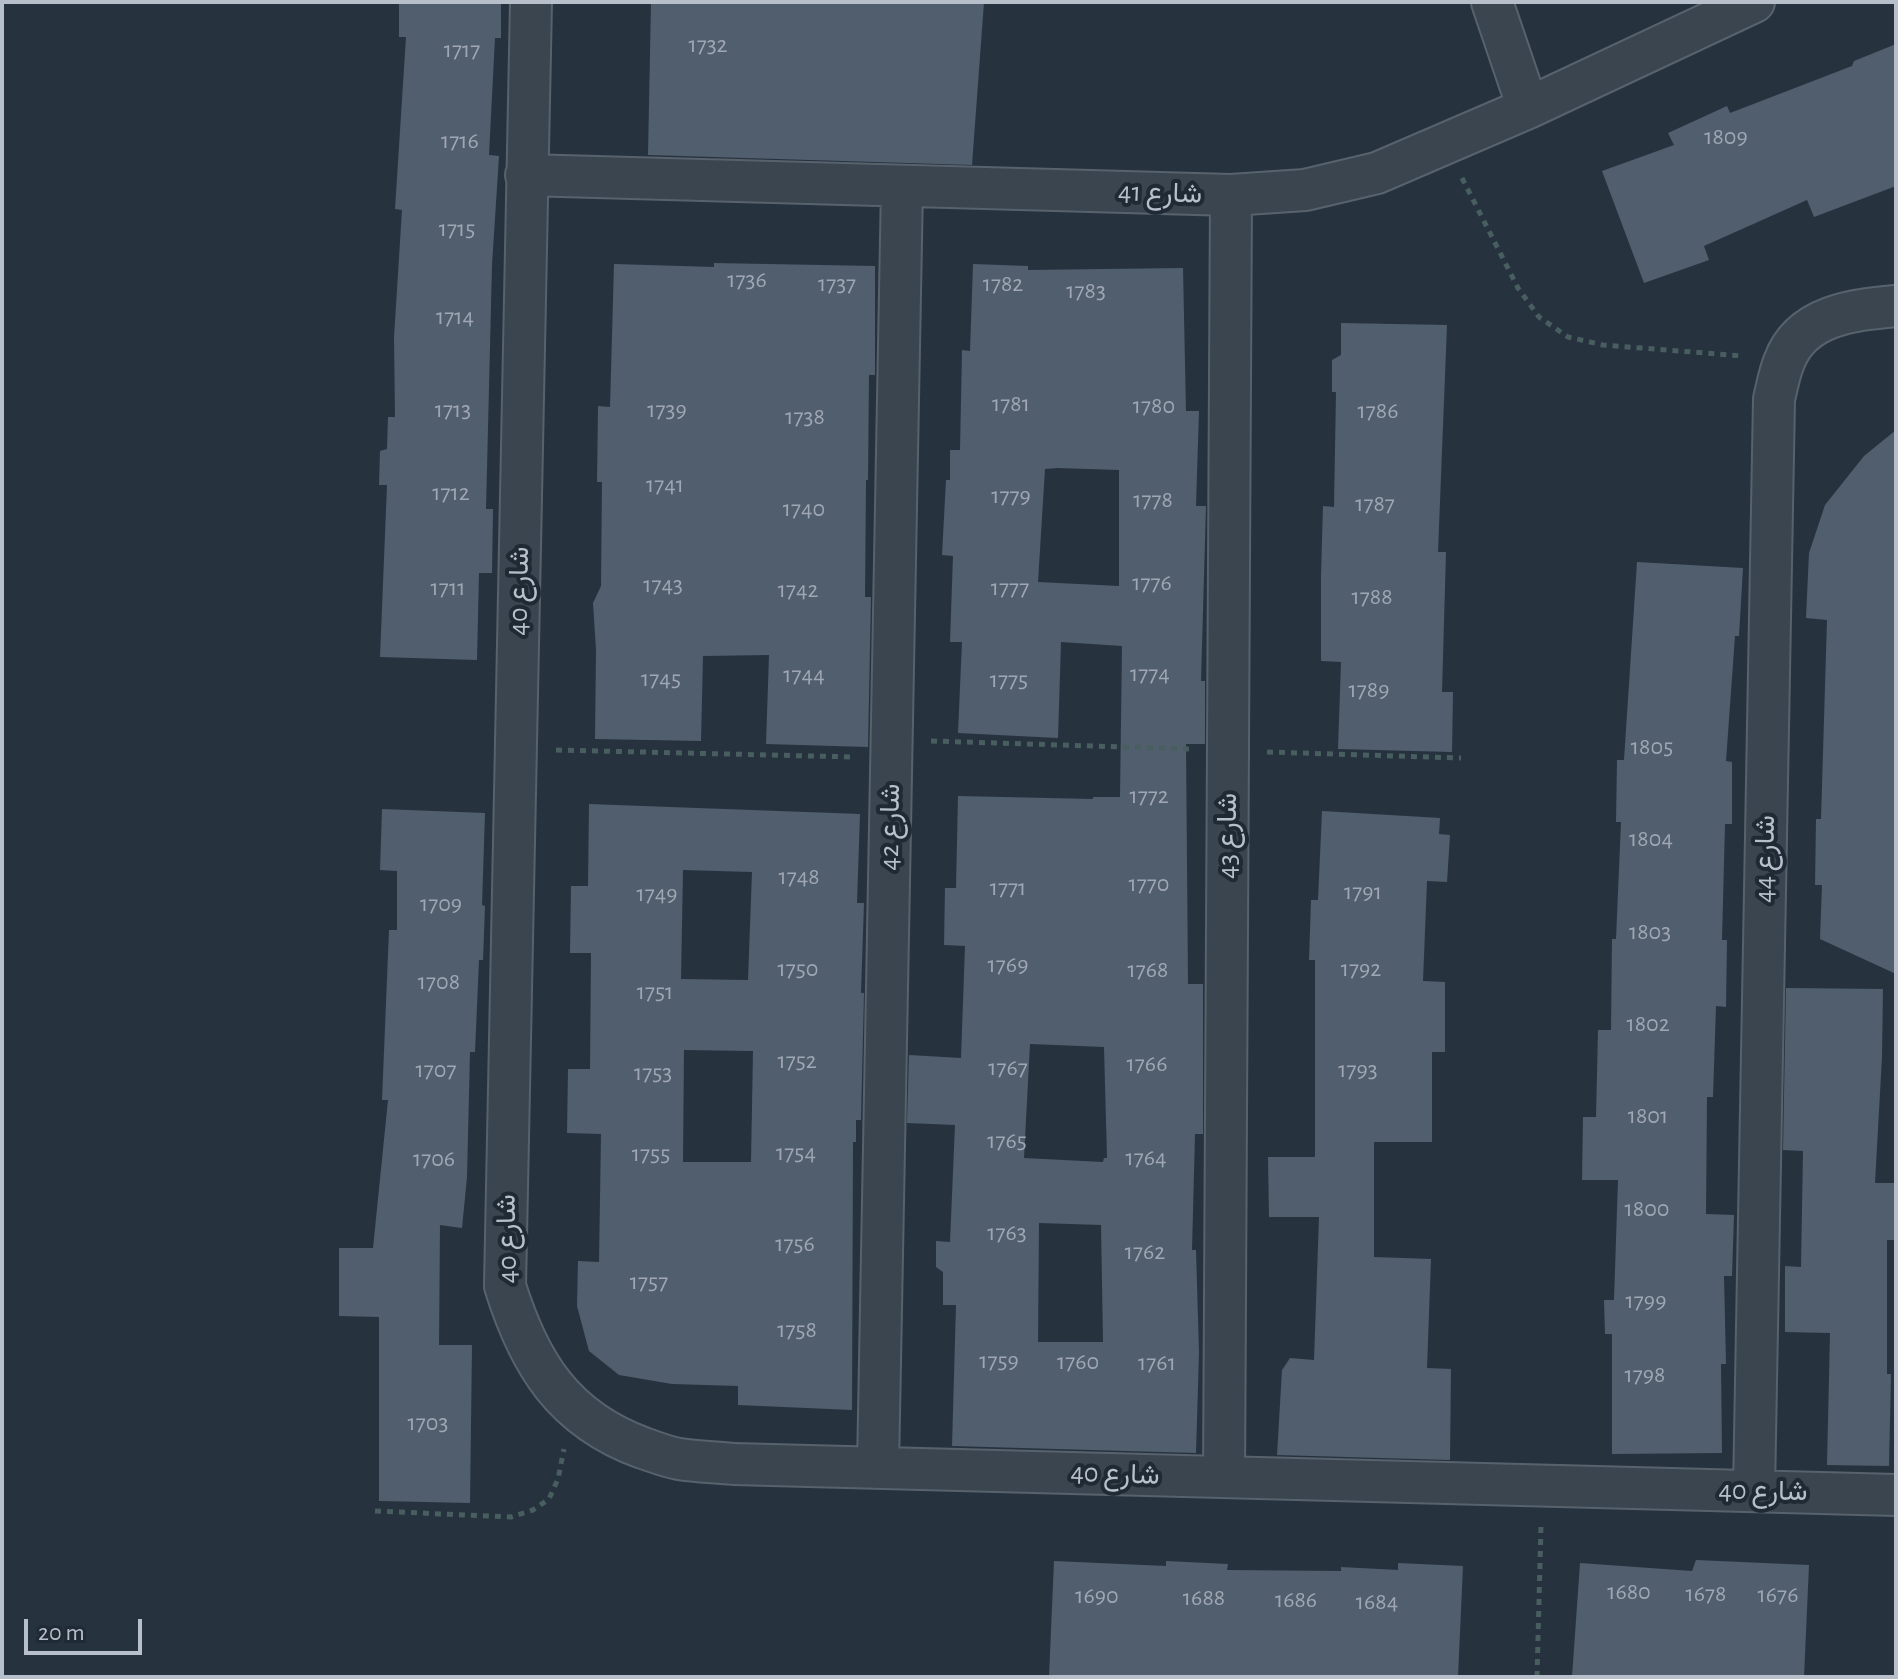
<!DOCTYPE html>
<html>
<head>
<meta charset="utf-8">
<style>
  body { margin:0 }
  #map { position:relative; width:1898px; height:1679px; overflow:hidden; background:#26333f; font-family:"Alegreya Sans",sans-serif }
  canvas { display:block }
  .frame { position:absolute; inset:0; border:4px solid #b7bfca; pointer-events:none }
  .scale { position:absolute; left:24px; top:1619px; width:118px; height:36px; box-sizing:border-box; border:4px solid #b7bfca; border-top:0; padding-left:10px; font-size:24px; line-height:28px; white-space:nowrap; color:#b7bfca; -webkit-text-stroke:6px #1f2a34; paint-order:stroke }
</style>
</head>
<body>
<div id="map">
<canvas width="1898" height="1679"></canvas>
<div class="frame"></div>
<div class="scale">20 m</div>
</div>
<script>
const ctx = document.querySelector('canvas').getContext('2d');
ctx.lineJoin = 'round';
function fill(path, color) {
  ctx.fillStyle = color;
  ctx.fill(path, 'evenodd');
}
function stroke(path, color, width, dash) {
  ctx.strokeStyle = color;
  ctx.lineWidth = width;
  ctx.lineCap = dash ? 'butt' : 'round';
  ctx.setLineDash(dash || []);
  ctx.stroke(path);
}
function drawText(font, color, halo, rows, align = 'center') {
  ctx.font = font + ' "Alegreya Sans",Vazirmatn,sans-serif';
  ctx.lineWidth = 8;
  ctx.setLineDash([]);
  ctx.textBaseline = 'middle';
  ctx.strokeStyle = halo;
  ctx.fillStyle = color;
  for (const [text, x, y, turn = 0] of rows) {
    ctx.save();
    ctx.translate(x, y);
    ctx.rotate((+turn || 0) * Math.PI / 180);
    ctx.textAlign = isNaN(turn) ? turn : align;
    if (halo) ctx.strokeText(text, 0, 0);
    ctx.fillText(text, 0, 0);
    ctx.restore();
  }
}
const building = new Path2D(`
  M399 2H501V38H495L489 155 499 156 492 265 486 509H493L492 573H479L477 660 380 657 387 485H379L380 451 387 449 388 417H395L394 337 402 210 395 209 406 37H399Z
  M651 2H984L972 165 648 155Z
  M1896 44V186L1814 217 1807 200 1704 246 1709 260 1644 283 1602 171 1674 145 1668 133 1727 106 1730 113 1852 66 1854 61Z
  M714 263 875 266V375H869L868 480H866L865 597H871L868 747 766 744 769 655 703 656 701 741 595 739 596 650 593 603 601 586 602 482H597L598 406 610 407 614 264 714 267Z
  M973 264 1028 266V270L1183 268 1186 411H1199L1196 506H1206L1201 681H1205V744H1186L1188 984H1203V1134H1195L1192 1250H1196L1199 1353 1196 1453 952 1446 956 1305H943V1272L936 1267V1241L950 1242 955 1125 907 1123 909 1055 961 1058 965 946 944 945 945 888H956L958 796 1093 799V797H1120L1122 646 1061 642 1058 738 958 733 962 642H950L953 556 942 555 946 480H950V450H960L962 350 970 351ZM1057 468 1119 470V586L1038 582 1045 469ZM1030 1044 1104 1047 1107 1158H1104L1103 1162 1024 1158ZM1039 1223 1101 1225 1103 1342H1038Z
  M1341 323 1447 325 1438 552H1446L1442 692H1453L1452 752 1338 749 1341 662 1321 661V575L1323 506 1334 507 1336 392H1332V360L1341 355Z
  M1896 430V974L1820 939 1822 885H1815L1816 819H1821L1827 620 1806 618 1809 553 1825 505 1864 456Z
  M1637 562 1743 568 1739 636H1735L1726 761 1732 762V824H1725L1722 940H1727L1726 1007 1716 1006 1713 1097H1707L1706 1214 1734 1215 1732 1276H1724L1726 1364H1721L1722 1453 1612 1454V1334H1605L1604 1300H1614L1618 1180H1582L1583 1117H1596L1598 1030H1611L1612 939H1616L1621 822H1616L1617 760H1624Z
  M589 804 860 814 857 903H864L861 993H864L861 1120H856V1142H853L852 1410 738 1405V1386L672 1384 619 1375 589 1351 577 1306 578 1261 599 1262 601 1134 567 1133 568 1069H590L591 953H570L571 886H588ZM683 870 752 872 748 980 681 979ZM684 1050 753 1051 751 1162H683Z
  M382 809 485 813 482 905 485 906 483 960H479L475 1052H470L467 1177 462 1228 440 1225 439 1345H472L470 1503 379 1501V1317L339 1316V1248H373L388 1100H382L389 930H397V871L380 870Z
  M1322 811 1440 818 1439 834 1450 835 1447 882 1427 881 1423 981 1445 982V1052H1432V1142H1374V1257L1431 1259 1427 1368 1451 1369 1450 1460 1277 1455 1282 1370 1290 1358 1314 1360 1319 1217H1269L1268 1157H1315V960H1309L1311 900H1318Z
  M1786 988 1883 989 1882 1057 1875 1183H1894V1240H1887V1374H1891L1889 1466 1827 1465 1830 1333 1785 1332V1266L1801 1267 1803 1151 1783 1150Z
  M1696 1560 1809 1565 1804 1677H1572L1580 1563 1692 1571Z
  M1054 1561 1166 1566V1561L1228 1564 1227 1570 1341 1571V1567L1398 1570V1563L1463 1566 1458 1677H1049Z`);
const path = new Path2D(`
  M1462 178 1518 288 1539 317 1568 337 1603 345 1743 356
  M931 741 1189 749
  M556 750 854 757
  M1267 752 1461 758
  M375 1511 511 1517 533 1510 549 1499 558 1479 564 1449
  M1537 1677 1541 1526`);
const street = new Path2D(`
  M531 2 505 1286C529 1363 563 1419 643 1448 655 1452 667 1457 679 1459 697 1462 716 1462 734 1464L1896 1495
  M1492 2 1528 108
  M526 175 1231 195 1305 190 1377 173 1528 108 1754 2
  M878 1467 902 186
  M1224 1477 1231 195
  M1754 1491 1774 399C1777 387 1779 374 1784 362 1801 315 1853 310 1896 306`);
const numberNames = [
  ["1732",708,45],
  ["1717",462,50],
  ["1809",1726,137],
  ["1716",460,141],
  ["1715",457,229],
  ["1736",747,280],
  ["1737",837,284],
  ["1782",1003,284],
  ["1783",1086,291],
  ["1714",455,317],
  ["1781",1011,404],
  ["1780",1154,406],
  ["1713",453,410],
  ["1739",667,410],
  ["1786",1378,411],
  ["1738",805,417],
  ["1741",665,485],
  ["1712",451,493],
  ["1779",1011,496],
  ["1778",1153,500],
  ["1787",1375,504],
  ["1740",804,509],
  ["1776",1152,583],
  ["1743",663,585],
  ["1711",448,588],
  ["1777",1010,588],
  ["1742",798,590],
  ["1788",1372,597],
  ["1774",1150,674],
  ["1744",804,675],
  ["1745",661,679],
  ["1775",1009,680],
  ["1789",1369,690],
  ["1805",1652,747],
  ["1772",1149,796],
  ["1804",1651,839],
  ["1748",799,877],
  ["1770",1149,884],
  ["1771",1008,888],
  ["1791",1363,892],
  ["1749",657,894],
  ["1709",441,904],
  ["1803",1650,932],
  ["1769",1008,965],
  ["1750",798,969],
  ["1792",1361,969],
  ["1768",1148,970],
  ["1708",439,982],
  ["1751",655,992],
  ["1802",1648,1024],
  ["1752",797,1061],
  ["1766",1147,1064],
  ["1767",1008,1068],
  ["1707",436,1070],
  ["1793",1358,1070],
  ["1753",653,1073],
  ["1801",1648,1116],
  ["1765",1007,1141],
  ["1754",796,1153],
  ["1755",651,1154],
  ["1764",1146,1158],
  ["1706",434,1159],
  ["1800",1647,1209],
  ["1763",1007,1233],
  ["1756",795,1244],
  ["1762",1145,1252],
  ["1757",649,1282],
  ["1799",1646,1301],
  ["1758",797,1330],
  ["1759",999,1361],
  ["1760",1078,1362],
  ["1761",1157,1363],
  ["1798",1645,1375],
  ["1703",428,1423],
  ["1680",1629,1592],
  ["1678",1706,1594],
  ["1676",1778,1595],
  ["1690",1097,1596],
  ["1688",1204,1598],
  ["1686",1296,1600],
  ["1684",1377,1602]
];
const streetNames = [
  ["شارع 41",1160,193,2],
  ["شارع 40",519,591,-89],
  ["شارع 42",890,827,-89],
  ["شارع 43",1228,836,-90],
  ["شارع 44",1765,859,-89],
  ["شارع 40",507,1239,-91],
  ["شارع 40",1115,1474,2],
  ["شارع 40",1763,1491,1]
];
fill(building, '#515e6d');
stroke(street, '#58626d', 44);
stroke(path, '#485e5f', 5, [6, 6]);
stroke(street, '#3a454f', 40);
drawText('24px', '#9ea7b3', null, numberNames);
drawText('28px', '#b7bfca', '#1f2a34', streetNames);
</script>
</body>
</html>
